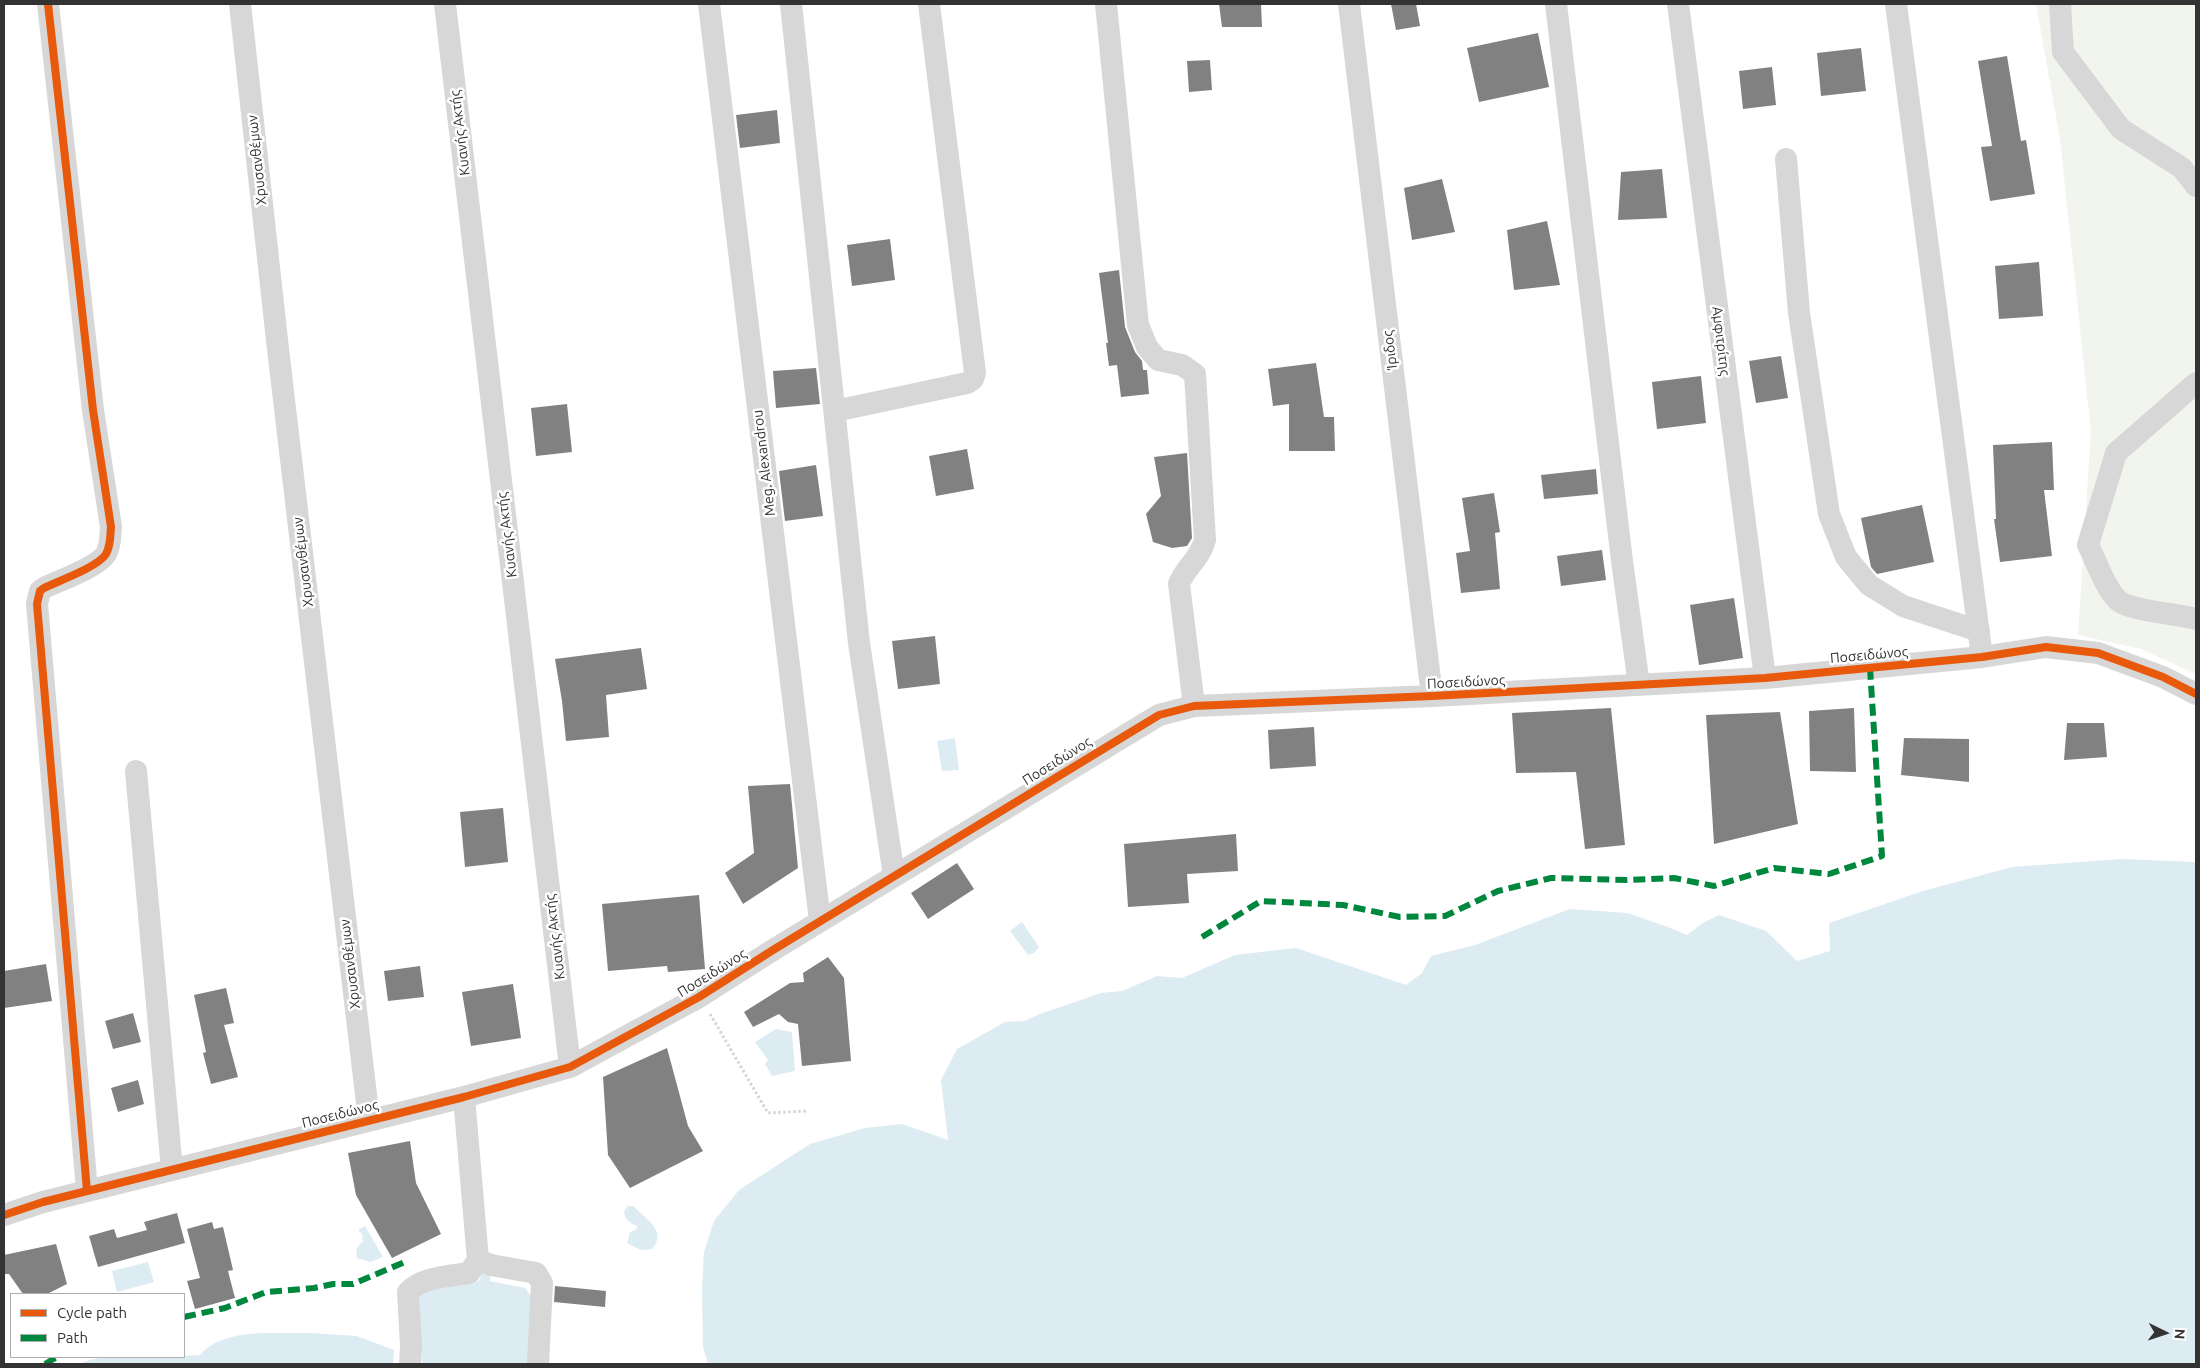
<!DOCTYPE html>
<html>
<head>
<meta charset="utf-8">
<style>
  body { margin:0 }
  #map { position:relative; width:2200px; height:1368px; overflow:hidden; background:#fff; font-family:Ubuntu,sans-serif }
  canvas { display:block }
  .frame { position:absolute; inset:0; border:5px solid #333; pointer-events:none }
  .legend { position:absolute; left:10px; top:1293px; width:175px; height:65px; box-sizing:border-box; background:#fff; border:1px solid #adadad; margin:0; padding:6px 9px; list-style:none; font-size:15px; color:#333 }
  .legend li { display:flex; align-items:center; gap:10px; height:25px }
  .legend b { width:25px; border:1px solid #adadad }
  .north { position:absolute; left:2140px; top:1308px; width:50px; height:50px; -webkit-text-stroke:4px #fff; paint-order:stroke; rotate:94deg; font-size:14px; font-weight:700; line-height:20px; text-align:center; color:#333 }
  .north::after { content:''; display:block; margin:auto; width:18px; height:22px; background:#333; clip-path:polygon(50% 0,100% 100%,50% 72%,0 100%) }
</style>
</head>
<body>
<div id="map">
<canvas width="2200" height="1368"></canvas>
<div class="frame"></div>
<ul class="legend">
<li><b style="height:6px;background:#e8590c"></b>Cycle path</li>
<li><b style="height:6px;background:#00873e"></b>Path</li>
</ul>
<div class="north">N</div>
</div>
<script>
const ctx = document.querySelector('canvas').getContext('2d');
ctx.lineJoin = 'round';
function fill(path, color) {
  ctx.fillStyle = color;
  ctx.fill(path, 'evenodd');
}
function stroke(path, color, width, dash) {
  ctx.strokeStyle = color;
  ctx.lineWidth = width;
  ctx.lineCap = dash ? 'butt' : 'round';
  ctx.setLineDash(dash || []);
  ctx.stroke(path);
}
function drawText(font, color, halo, rows, align = 'center') {
  ctx.font = font + ' Ubuntu,sans-serif';
  ctx.lineWidth = 5;
  ctx.setLineDash([]);
  ctx.textBaseline = 'middle';
  ctx.strokeStyle = halo;
  ctx.fillStyle = color;
  for (const [text, x, y, turn = 0] of rows) {
    ctx.save();
    ctx.translate(x, y);
    ctx.rotate((+turn || 0) * Math.PI / 180);
    ctx.textAlign = isNaN(turn) ? turn : align;
    if (halo) ctx.strokeText(text, 0, 0);
    ctx.fillText(text, 0, 0);
    ctx.restore();
  }
}
const green = new Path2D(`
  M2036 4H2196V674L2141 649 2078 635 2091 432 2060 139Z`);
const water = new Path2D(`
  M955 738 959 770 942 771 937 741Z
  M2121 859 2196 862V1364H708L703 1347 702 1289 704 1252 714 1221 739 1190 810 1144 865 1128 902 1124 948 1140 941 1080 957 1049 1005 1022 1024 1021 1040 1014 1101 993 1122 991 1157 976 1182 978 1235 955 1296 948 1406 985 1422 973 1431 956 1475 945 1570 909 1627 913 1668 927 1687 935 1703 923 1719 915 1766 931 1797 961 1830 951 1829 923 1923 891 2012 867Z
  M1022 922 1039 947 1034 953 1028 955 1010 931Z
  M776 1029 792 1032 795 1071 772 1076 765 1064 768 1060 755 1042Z
  M628 1206H633C645 1218 668 1231 652 1249L641 1250 627 1243 630 1232 637 1229V1226C629 1223 625 1220 624 1211Z
  M365 1226 383 1257 370 1262 357 1258C355 1250 357 1246 363 1242L362 1234 358 1230Z
  M148 1262 154 1282 117 1292 112 1271Z
  M482 1272 491 1274 490 1281 525 1288 531 1296 529 1364H422L419 1287 479 1281Z
  M261 1333H310L357 1336 394 1350 393 1364H81C105 1350 171 1358 200 1355 216 1337 238 1335 261 1333Z`);
const building = new Path2D(`
  M1219 4H1261L1262 27H1222Z
  M1391 4H1416L1420 26 1396 30Z
  M1538 33 1549 87 1479 102 1467 48Z
  M1861 48 1866 91 1821 96 1817 53Z
  M2007 56 2021 141 2026 140 2035 194 1990 201 1981 147 1992 146 1978 61Z
  M1210 60 1212 90 1189 92 1187 61Z
  M1772 67 1776 105 1743 109 1739 71Z
  M777 110 780 143 740 148 736 115Z
  M1662 169 1667 218 1618 220 1621 172Z
  M1442 179 1455 232 1412 240 1404 188Z
  M1547 221 1560 285 1514 290 1507 230Z
  M890 239 895 280 852 286 847 245Z
  M2039 262 2043 316 1999 319 1995 266Z
  M1119 270 1125 327 1135 352 1142 361 1143 370H1147L1149 394 1121 397 1117 365 1109 366 1106 343H1108L1099 273Z
  M1781 356 1788 398 1756 403 1749 361Z
  M1316 363 1324 417H1334L1335 451H1289V404L1273 406 1268 369Z
  M816 368 820 404 776 408 773 371Z
  M1701 376 1706 423 1657 429 1652 382Z
  M567 404 572 452 536 456 531 408Z
  M2052 442 2054 490H2044L2052 556 2000 562 1994 519H1996L1993 445Z
  M967 449 974 489 936 496 929 456Z
  M1187 453 1192 538 1187 546 1172 548 1153 542 1146 514 1161 496 1154 457Z
  M816 465 823 516 785 521 779 471Z
  M1596 469 1598 494 1544 499 1541 475Z
  M1494 493 1500 532 1495 533 1500 589 1461 593 1456 553 1470 551 1462 498Z
  M1922 505 1934 562 1877 574 1871 567 1861 518Z
  M1602 550 1606 580 1561 586 1557 556Z
  M1734 598 1743 658 1699 665 1690 605Z
  M935 636 940 684 898 689 892 641Z
  M641 648 647 689 606 695 609 737 566 741 562 701 555 659Z
  M1611 708 1625 845 1585 849 1576 772 1516 773 1512 713Z
  M1854 708 1856 772 1810 771 1809 711Z
  M1780 712 1798 824 1714 844 1706 715Z
  M2067 723H2104L2107 757 2064 760Z
  M1314 727 1316 766 1270 769 1268 730Z
  M1904 738 1969 739V782L1901 775Z
  M790 784 798 868 743 904 725 873 754 853 748 786Z
  M503 808 508 862 465 867 460 812Z
  M1236 834 1238 871 1187 874 1189 903 1128 907 1124 844Z
  M957 863 974 889 928 919 911 893Z
  M699 895 705 969 668 972 667 966 608 971 602 904Z
  M828 957 844 978 851 1061 802 1066 798 1024 788 1022 779 1014 753 1027 744 1012 790 983 804 982 803 973Z
  M46 964 52 1001 4 1008V971Z
  M420 966 424 997 388 1001 384 971Z
  M513 984 521 1038 471 1046 462 992Z
  M226 988 234 1023 224 1025 238 1077 211 1084 203 1053 206 1052 194 995Z
  M133 1013 141 1042 113 1049 105 1021Z
  M667 1048 688 1126 703 1151 630 1188 608 1155 603 1077Z
  M138 1080 144 1104 118 1112 111 1088Z
  M410 1141 416 1183 441 1234 392 1258 356 1195 348 1153Z
  M177 1213 185 1243 98 1267 89 1236 114 1229 117 1238 147 1230 144 1222Z
  M212 1222 214 1229 223 1227 233 1270 228 1271 235 1298 195 1309 187 1281 200 1278 187 1229Z
  M56 1244 67 1284 47 1294H23L9 1274H4V1255Z
  M555 1286 606 1291 605 1307 554 1302Z`);
const path = new Path2D(`
  M710 1014 768 1113 808 1111`);
const minor = new Path2D(`
  M48 4 93 410 111 527C110 536 111 545 106 554 98 567 58 581 44 588L40 591 37 604 87 1191
  M240 4 278 349 369 1120
  M445 4 570 1067
  M709 4 820 921
  M791 4 859 643 894 876
  M1106 4 1138 325 1147 347 1158 360 1182 365 1195 374 1205 540C1199 561 1185 567 1179 584L1194 706
  M1349 4 1432 696
  M1556 4 1622 561 1639 685
  M1678 4 1765 678
  M1896 4 1982 657
  M2060 4 2063 52 2121 129 2182 168 2196 186
  M1786 159 1799 313 1829 514 1846 557 1869 585 1903 606 1979 631
  M2196 383 2116 453 2088 545C2096 560 2106 592 2120 602 2134 611 2178 614 2196 619
  M835 411 967 383 973 379 975 373 929 4
  M136 771 172 1170
  M4 1215 43 1202 464 1097 570 1067 699 997 773 950 1159 715 1194 706 1432 696 1765 678 1982 657 2046 647 2098 653 2163 677 2196 694
  M478 1260 491 1265 536 1273 542 1283 538 1364
  M410 1364 411 1346 408 1292C422 1277 449 1276 469 1273L478 1260 464 1097`);
const quiet = new Path2D(`
  M1202 937 1261 901 1343 905 1400 917 1445 916 1498 891 1551 878 1627 880 1674 878 1714 886 1774 868 1829 874 1882 856 1870 668
  M184 1317 225 1308 266 1292 314 1288 333 1284H353L407 1261
  M45 1364 57 1357`);
const cycleway = new Path2D(`
  M48 4 93 410 111 527C110 536 111 545 106 554 98 567 58 581 44 588L40 591 37 604 87 1191
  M4 1215 43 1202 464 1097 570 1067 699 997 773 950 1159 715 1194 706 1432 696 1765 678 1982 657 2046 647 2098 653 2163 677 2196 694`);
const streetNames = [
  ["Κυανής Ακτής",460,133,-97],
  ["Χρυσανθέμων",257,160,-96],
  ["Αμφιτρίτης",1721,341,83],
  ["Ίριδος",1390,350,-97],
  ["Meg. Alexandrou",764,463,-97],
  ["Κυανής Ακτής",507,535,-97],
  ["Χρυσανθέμων",303,562,-97],
  ["Ποσειδώνος",1869,655,-5],
  ["Ποσειδώνος",1466,682,-3],
  ["Ποσειδώνος",1057,761,-32],
  ["Κυανής Ακτής",555,937,-97],
  ["Χρυσανθέμων",350,964,-97],
  ["Ποσειδώνος",712,973,-32],
  ["Ποσειδώνος",340,1114,-14]
];
fill(green, '#f1f5ed');
fill(water, '#ddebf3');
fill(building, '#818181');
stroke(path, '#d6d6d6', 3, [2.5, 2.5]);
stroke(minor, '#d7d7d7', 22);
stroke(quiet, '#00873e', 6, [12, 6]);
stroke(cycleway, '#e8590c', 8);
drawText('14px', '#333', '#fff', streetNames);
</script>
</body>
</html>
